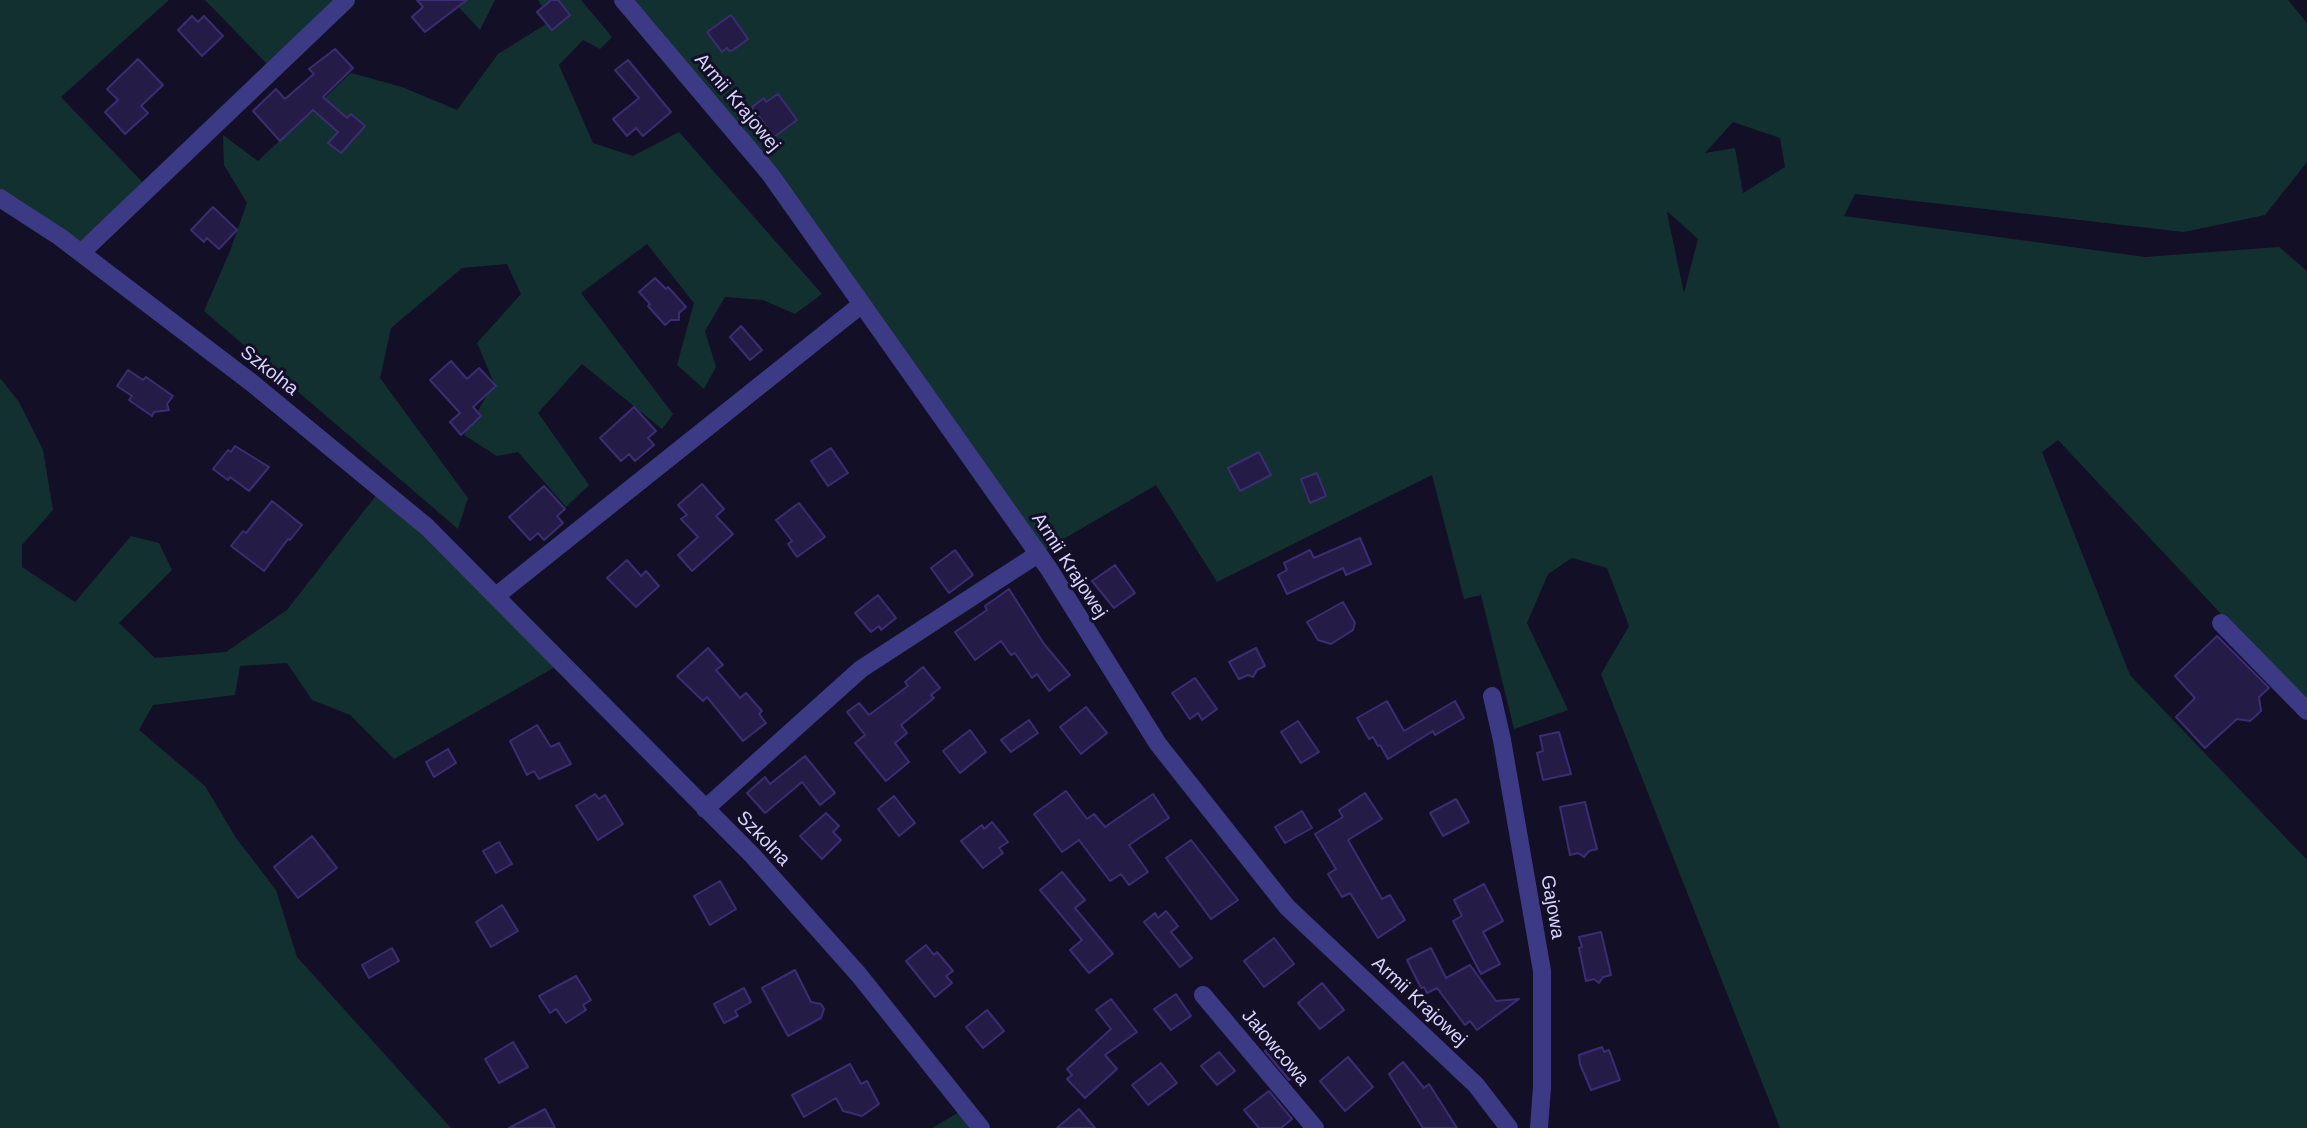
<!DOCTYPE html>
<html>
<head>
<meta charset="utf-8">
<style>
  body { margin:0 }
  canvas { display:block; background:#130f26 }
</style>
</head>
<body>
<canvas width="2307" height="1128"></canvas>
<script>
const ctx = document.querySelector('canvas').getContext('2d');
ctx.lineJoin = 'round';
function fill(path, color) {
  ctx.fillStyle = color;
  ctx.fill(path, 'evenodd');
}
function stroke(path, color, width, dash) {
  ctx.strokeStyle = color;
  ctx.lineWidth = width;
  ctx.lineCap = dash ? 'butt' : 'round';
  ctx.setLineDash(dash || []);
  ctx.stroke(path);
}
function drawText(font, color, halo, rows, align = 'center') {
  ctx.font = font + ' Helvetica,sans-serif';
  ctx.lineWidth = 6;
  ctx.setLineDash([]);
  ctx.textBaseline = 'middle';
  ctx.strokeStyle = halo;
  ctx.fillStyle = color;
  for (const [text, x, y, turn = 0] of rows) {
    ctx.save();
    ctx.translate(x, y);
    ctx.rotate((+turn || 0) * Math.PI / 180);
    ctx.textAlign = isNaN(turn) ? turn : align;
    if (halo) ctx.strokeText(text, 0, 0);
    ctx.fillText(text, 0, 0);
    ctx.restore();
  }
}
const green = new Path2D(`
  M0 0H169L61 97 149 189 81 253 0 200Z
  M205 0H346L273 70Z
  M452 0H495L480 30Z
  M538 0H581L612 37 600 49 583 40 559 65 593 143 633 156 679 132 822 294 795 314 763 300 725 297 705 331 716 367 704 389 677 365 694 303 647 244 581 293 673 414 662 429 582 364 538 413 589 485 566 507 518 452 497 456 464 435 494 383 477 343 521 294 507 264 462 268 391 328 380 378 468 498 458 529 204 311 230 251 247 203 224 165 223 135 258 161 351 73 402 87 457 110 498 54 551 21Z
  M622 0H2288L2307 23V162L2265 215 2184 232 1855 194 1844 216 2145 257 2279 247 2307 271V700L2223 616 2058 440 2042 452 2130 675 2307 860V1128H1780L1601 674 1629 626 1607 568 1572 558 1548 574 1527 623 1568 710 1514 729 1481 595 1464 599 1432 475 1217 582 1156 485 1038 554 770 174ZM1733 122 1780 138 1785 167 1743 193 1735 148 1705 153ZM1668 212 1698 239 1684 293 1667 213Z
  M0 378 19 402 43 450 53 510 22 545V567L75 602 131 536 159 543 172 570 119 623 155 658 226 652 287 610 381 489 562 663 394 759 350 715 312 700 287 663 240 666 235 695 153 705 139 730 205 786 236 838 276 890 297 957 451 1128H0Z
  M966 1108 981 1128H932Z`);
const building = new Path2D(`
  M417 0H467L425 32 412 17 423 7Z
  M551 0H558L570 15 552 30 537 12Z
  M731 15 748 39 733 50 729 51 727 48 722 52 707 32Z
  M192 16 198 22 204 16 223 36 202 56 178 30Z
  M335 49 353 68 323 97 347 118 351 114 365 126 341 153 328 143 338 132 313 110 280 141 253 111 276 89 285 99 314 74 309 69Z
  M138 59 163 85 141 106 148 113 125 134 105 112 118 100 107 89Z
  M628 60 671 112 643 136 636 128 627 136 613 119 639 98 615 70Z
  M778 94 797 120 774 137 752 107 764 98 766 102Z
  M213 207 237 230 219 249 207 238 204 242 191 230Z
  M655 278 666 289 668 287 686 307 679 313V320H671L665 325 648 306 650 304 639 292Z
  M741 326 762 350 750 360 730 337Z
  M451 361 467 379 479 368 496 386 473 407 481 416 461 435 450 422 460 413 430 380Z
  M128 370 143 380 146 377 173 396 167 404 169 410 154 412 152 416 129 400 132 396 117 386Z
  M634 407 656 431 648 438 654 445 635 461 629 454 621 461 600 438Z
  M235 446 269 467 249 491 230 477 228 480 213 469 228 450 231 452Z
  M831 448 848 473 828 486 811 461Z
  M1259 452 1271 475 1240 491 1228 468Z
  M1317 473 1326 496 1310 503 1301 479Z
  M702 484 724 509 716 516 733 534 692 571 678 555 698 537 681 519 687 515 678 505Z
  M544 486 565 509 557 516 563 523 544 540 538 533 530 540 509 517Z
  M272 501 302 525 290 540 288 539 264 571 231 546 243 531 246 533Z
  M799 503 825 537 797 557 788 544 792 541 776 520Z
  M1360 538 1371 564 1346 575 1343 568 1287 594 1278 575 1287 570 1284 563 1310 550 1314 558Z
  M955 550 973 575 949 593 931 568Z
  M627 560 641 576 646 571 659 586 636 607 607 578Z
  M1115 565 1135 593 1114 608 1092 581Z
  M1009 589 1044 644 1070 675 1049 691 1037 674 1032 678 1015 653 1011 655 1001 641 975 660 955 632 987 610 985 606Z
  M878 595 896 618 881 630 879 626 871 632 855 613Z
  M1343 602 1355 623 1353 630 1331 644 1318 640 1307 622Z
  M2217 636 2269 688 2259 697 2261 711 2250 721 2237 719 2205 748 2176 717 2195 698 2175 676Z
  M708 648 723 665 716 670 740 698 746 693 762 711 759 714 766 723 743 741 707 697 703 701 677 676Z
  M1256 648 1265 666 1257 670 1253 677 1248 675 1239 679 1229 662Z
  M923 667 940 688 931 695 934 698 901 725 907 733 895 743 909 762 886 781 855 743 865 735 847 712 859 703 869 715 908 686 905 682Z
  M1195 678 1217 709 1202 720 1198 713 1190 719 1172 693Z
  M1387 701 1404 731 1455 701 1464 718 1435 735 1433 731 1388 759 1380 745 1378 746 1373 737 1369 739 1357 718Z
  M1086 707 1107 733 1081 754 1060 727Z
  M1029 720 1038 733 1011 752 1001 740Z
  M1298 721 1319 752 1301 763 1281 732Z
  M537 725 551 747 559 743 571 764 539 779 534 771 527 775 510 741Z
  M970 730 986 752 960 773 943 751Z
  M1559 732 1571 774 1543 780 1537 753 1543 751 1540 736Z
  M448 749 456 763 434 777 426 762Z
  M805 756 835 793 820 805 802 782 765 813 747 793 765 777 770 784Z
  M1066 791 1087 819 1094 814 1105 827 1153 794 1169 818 1129 845 1148 872 1129 885 1121 874 1110 881 1079 840 1062 852 1034 814Z
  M1365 793 1382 819 1348 840 1382 899 1390 895 1405 920 1378 938 1350 893 1342 897 1328 874 1336 869 1315 834 1343 817 1339 810Z
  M595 794 599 799 605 795 623 824 598 840 576 806Z
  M894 796 915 823 899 836 878 809Z
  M1456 799 1469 822 1443 836 1430 813Z
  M1585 802 1597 849 1589 851 1584 857 1578 853 1570 855 1560 807Z
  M1302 811 1312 828 1285 843 1275 827Z
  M826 813 839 826 833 832 841 840 822 859 800 836Z
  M992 822 1008 842 999 848 1003 853 983 868 961 841 982 825 984 829Z
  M312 836 337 868 298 898 274 867Z
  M1191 840 1238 900 1211 919 1166 858Z
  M499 842 512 864 496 873 483 851Z
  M1062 872 1085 900 1075 908 1113 954 1089 973 1070 950 1082 940 1040 890Z
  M720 881 736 909 710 925 694 896Z
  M1484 884 1503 921 1483 932 1500 964 1481 974 1453 921 1462 916 1454 900Z
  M502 905 518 931 491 947 476 922Z
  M1166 911 1178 926 1171 932 1192 958 1180 967 1144 922 1155 913 1158 918Z
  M1601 932 1611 975 1603 977 1599 983 1594 979 1586 981 1579 948 1582 947 1579 937Z
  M1274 938 1294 964 1264 987 1244 961Z
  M926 945 934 955 937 952 953 971 946 976 952 983 935 997 906 961Z
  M392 948 399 961 369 978 362 965Z
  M1431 948 1446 978 1470 965 1496 1001 1519 999 1477 1030 1470 1021 1465 1025 1437 988 1427 993 1424 987 1421 988 1407 960Z
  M795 970 811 1002 821 1004 824 1009 821 1018 788 1036 762 988Z
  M576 976 591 1000 583 1005 586 1010 566 1023 556 1009 550 1013 539 996Z
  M1322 983 1344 1010 1320 1029 1298 1003Z
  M744 988 751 1002 735 1011 738 1016 724 1023 714 1004Z
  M1176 994 1191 1016 1171 1030 1154 1009Z
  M1111 999 1137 1032 1105 1055 1117 1069 1085 1098 1067 1079 1072 1075 1067 1069 1111 1029 1096 1010Z
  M987 1010 1004 1031 983 1048 966 1027Z
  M513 1042 528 1067 499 1083 485 1059Z
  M1275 1042 1300 1071 1289 1080 1265 1051Z
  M1602 1047 1604 1052 1609 1050 1620 1080 1591 1090 1580 1064 1579 1055Z
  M1219 1052 1235 1071 1217 1085 1201 1066Z
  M1348 1057 1373 1087 1345 1111 1320 1081Z
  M1403 1062 1424 1088 1429 1084 1457 1128H1423L1389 1074Z
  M1161 1063 1177 1083 1148 1105 1132 1085Z
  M850 1064 861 1084 867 1081 879 1104 862 1116 843 1111 836 1098 804 1117 792 1095Z
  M1269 1091 1292 1119 1281 1128H1259L1244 1110Z
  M545 1109 555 1128H509Z
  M1079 1109 1095 1128H1057Z`);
const minor = new Path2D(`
  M623 0 770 174 1049 569 1158 744 1287 907 1476 1085 1509 1128
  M0 198 60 237 252 383 427 527 753 856 859 975 981 1128
  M81 253 346 0
  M496 596 862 304
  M2221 623 2307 711
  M1492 696 1502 740 1542 971V1087L1539 1128
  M705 809 861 669 1038 554
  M1203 995 1315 1128`);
const streetNames = [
  ["Armii Krajowej",737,103,50],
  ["Szkolna",269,371,38],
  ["Armii Krajowej",1069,566,57],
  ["Szkolna",763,839,46],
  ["Gajowa",1552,907,80],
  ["Armii Krajowej",1419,1002,43],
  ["Jałowcowa",1275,1048,50]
];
fill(green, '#12302f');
fill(building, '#241b47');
stroke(building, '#3b2d73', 2);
stroke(minor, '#3d3a85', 18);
drawText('19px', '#d9d4ff', '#130f26', streetNames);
</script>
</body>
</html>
